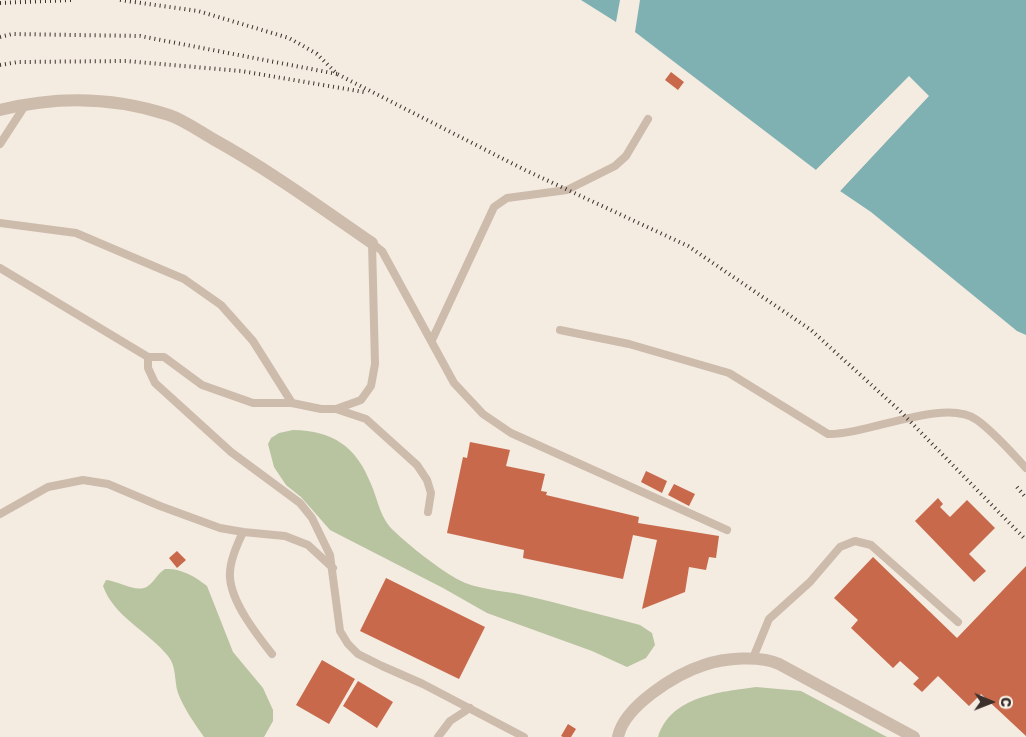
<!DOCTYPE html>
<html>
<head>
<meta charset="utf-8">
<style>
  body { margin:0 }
  #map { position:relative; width:1026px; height:737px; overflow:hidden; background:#f4ebe1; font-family:"Golos Text",sans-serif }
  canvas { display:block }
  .north { position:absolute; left:966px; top:677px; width:50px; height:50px; -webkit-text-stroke:4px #fbf5ee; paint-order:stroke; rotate:91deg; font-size:14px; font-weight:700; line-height:20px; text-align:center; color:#3b302b }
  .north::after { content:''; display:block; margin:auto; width:18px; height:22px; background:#3b302b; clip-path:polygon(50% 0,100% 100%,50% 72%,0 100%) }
</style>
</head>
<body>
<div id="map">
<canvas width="1026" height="737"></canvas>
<div class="north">С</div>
</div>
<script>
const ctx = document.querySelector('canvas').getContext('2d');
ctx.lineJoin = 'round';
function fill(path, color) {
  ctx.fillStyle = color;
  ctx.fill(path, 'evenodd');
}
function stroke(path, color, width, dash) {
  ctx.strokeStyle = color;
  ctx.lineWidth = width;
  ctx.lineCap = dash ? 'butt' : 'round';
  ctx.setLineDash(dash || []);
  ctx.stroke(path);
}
const green = new Path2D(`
  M293 430C333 431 356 446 371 484 378 500 380 518 394 531 412 548 435 566 457 579 477 590 501 590 523 595 562 604 601 615 640 625L652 633 655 645 646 658 627 667 592 651 487 613 443 588 330 530 301 497 286 485 274 467 268 444 271 438 279 433Z
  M165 569C180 568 195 576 207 586L233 652 263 688 273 710V721L264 737H204C195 724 184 709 178 693 174 681 177 667 168 656 148 631 114 617 103 586L106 580C119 581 137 594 148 586 155 581 157 574 165 569Z
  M756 687 801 691 887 737H658C671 696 720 692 756 687Z`);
const water = new Path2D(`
  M581 0H620L616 22Z
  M640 0H1026V335L1017 331 871 212 840 191 928 96 909 77 816 170 635 32Z`);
const pier = new Path2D(`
  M909 76 929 96 840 191 838 190 925 96 909 80 818 171 816 170Z`);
const building = new Path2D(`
  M671 72 684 82 678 90 665 80Z
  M470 442 510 450 506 466 545 474 541 491 547 492 546 495 639 517 638 523 719 536 716 558 709 557 706 570 689 567 685 592 642 609 657 540 633 535 623 579 523 558 524 550 447 533 463 457 467 458Z
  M646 471 667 481 662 493 641 482Z
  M674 484 695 494 689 506 668 495Z
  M938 498 943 504 940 507 950 517 967 500 995 528 969 554 986 571 974 582 915 521Z
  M177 551 186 560 177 568 169 558Z
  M873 557 957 638 1026 566V736L981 694 969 706 938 676 922 692 913 684 919 678 900 661 893 668 851 628 858 620 834 598Z
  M386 578 485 627 459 679 360 631Z
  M322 660 355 679 329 724 296 705Z
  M358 681 393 702 377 728 343 706Z
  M568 724 576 729 571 737H563L561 736Z`);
const service = new Path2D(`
  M0 144 26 104
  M0 223 76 233 184 279 221 305 253 341 292 403
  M372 243 382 251 454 383 483 414 511 433 727 530
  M0 268 148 357H164L202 385 253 403H292L321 409H336L361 400 371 386 375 364 372 243
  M560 330 629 344 729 373 828 434C868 435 945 397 977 420 995 433 1011 452 1026 468
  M432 340 494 207 507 198 567 190 615 166 626 156 648 119
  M148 357V368L155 383 231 452 300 503 312 518 330 555 340 631 348 644 358 654 382 666 423 684 524 737
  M336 409 366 419 417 465 427 480 431 493 428 512
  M0 514 48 487 83 480 108 484 160 506 220 528 243 532 285 536 308 545 333 568
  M243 532C237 545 229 562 230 577 231 602 257 635 272 654
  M753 658 769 619 810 582 840 547 855 541 871 545 958 622
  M438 737 450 721 470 708`);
const minor = new Path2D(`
  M0 110C56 96 114 97 169 115 184 120 199 131 213 139 269 170 320 207 372 243
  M618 737C624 706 676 674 704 665 724 658 760 655 779 664L914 737`);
const rail = new Path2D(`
  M120 0 198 11 289 38 317 54 337 74 525 170 688 246 811 330 899 410 1026 540
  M0 3 71 0
  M0 37 12 34 140 36 337 74
  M0 65 18 62 126 61 241 71 364 92
  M1017 487 1026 498`);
fill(green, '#b8c4a0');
fill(water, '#7fb0b2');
fill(pier, '#f4ebe1');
fill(building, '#c8694b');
stroke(service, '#cdbbac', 8);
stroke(minor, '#cdbbac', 12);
stroke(rail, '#3b302b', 4, [1, 4]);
</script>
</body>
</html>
